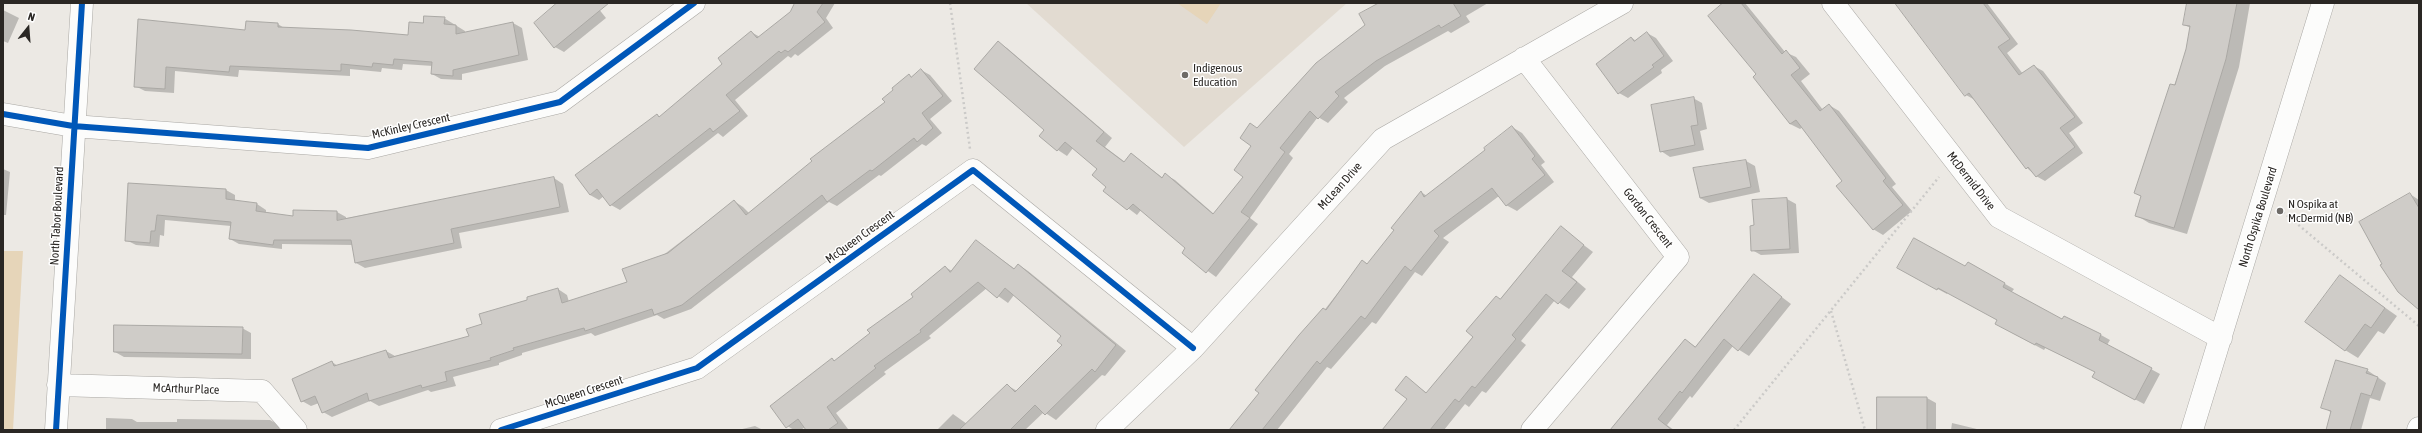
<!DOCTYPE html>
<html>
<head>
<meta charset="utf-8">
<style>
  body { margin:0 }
  #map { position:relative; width:2422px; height:433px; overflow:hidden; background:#ece9e4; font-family:"Asap Condensed",sans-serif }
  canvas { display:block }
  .frame { position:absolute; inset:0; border:4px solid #2a2724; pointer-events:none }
  .north { position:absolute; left:8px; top:8px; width:40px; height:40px; -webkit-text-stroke:3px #fff; paint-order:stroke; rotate:17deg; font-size:11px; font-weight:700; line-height:16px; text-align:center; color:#2a2724 }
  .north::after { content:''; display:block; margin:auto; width:14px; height:18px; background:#2a2724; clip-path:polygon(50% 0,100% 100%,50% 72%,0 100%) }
</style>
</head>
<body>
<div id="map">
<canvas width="2422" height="433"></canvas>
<div class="frame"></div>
<div class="north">N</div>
</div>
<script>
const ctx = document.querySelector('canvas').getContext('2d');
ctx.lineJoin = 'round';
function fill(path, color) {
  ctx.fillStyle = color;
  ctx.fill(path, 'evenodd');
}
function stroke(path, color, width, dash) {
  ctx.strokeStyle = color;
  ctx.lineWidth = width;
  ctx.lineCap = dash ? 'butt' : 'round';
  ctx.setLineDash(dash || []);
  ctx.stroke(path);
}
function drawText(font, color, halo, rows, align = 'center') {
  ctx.font = font + ' "Asap Condensed",sans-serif';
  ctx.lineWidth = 3;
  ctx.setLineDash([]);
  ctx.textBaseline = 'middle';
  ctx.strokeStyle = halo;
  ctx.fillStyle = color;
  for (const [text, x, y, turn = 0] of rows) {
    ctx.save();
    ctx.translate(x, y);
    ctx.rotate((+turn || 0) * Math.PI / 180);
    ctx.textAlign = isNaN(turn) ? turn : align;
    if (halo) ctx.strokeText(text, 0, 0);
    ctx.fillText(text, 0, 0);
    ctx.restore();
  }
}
const built = new Path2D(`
  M1026 3H1347L1184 147Z`);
const green = new Path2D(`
  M1177 3H1221L1207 24Z
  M3 251H23L13 430H3Z`);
const shadow = new Path2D(`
  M559 3H594L606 18 564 52 555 47 535 23Z
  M797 3H835L826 18 833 28 798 56 795 54 791 58 788 56 735 100 748 116 723 137 718 133 620 210 611 205 604 196 599 200 590 195 657 115 660 117 724 64 751 32 760 37 791 13Z
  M1381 3H1488L1466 16 1470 22 1451 33 1448 31 1385 66 1344 98 1348 102 1328 123 1318 117 1289 154 1293 158 1250 218 1258 224 1216 277 1183 253 1187 248 1141 210 1137 215 1104 190 1107 187 1098 169 1073 148 1067 156 1058 150 998 43 1007 48 1112 138 1105 147 1125 162 1132 154 1163 178 1166 175 1175 180 1214 214 1245 176 1258 129 1366 25Z
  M1725 3H1745L1785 52 1796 57 1810 74 1801 81 1823 110 1829 105 1839 111 1896 184 1892 187 1912 211 1883 235 1873 229 1843 181 1803 127 1800 129 1790 124 1758 74Z
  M1895 3H1987L2018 44 2007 53 2023 74 2034 66 2043 71 2083 123 2069 133 2083 153 2045 181 2036 176 2027 168 1975 100 1966 95Z
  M2188 3H2250L2239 67 2187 234 2149 223 2136 215 2142 197 2136 193 2187 49 2191 28 2184 25Z
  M3 10 19 18 8 43 3 41Z
  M444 18 465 31V33L513 23 522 28 528 60 462 74V80L441 79 432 74 433 66 403 64 402 70 382 68 381 72 350 69V76L239 70 238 77 175 71 174 93 145 91 135 86 139 20 246 31 247 22 278 24 284 28 409 36 424 24Z
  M1647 33 1656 38 1673 61 1661 70 1662 73 1628 98 1619 93 1632 38 1636 41Z
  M921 70 930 75 952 101 930 119 942 133 926 146 922 144 881 176 879 175 837 206 829 202 691 309 664 319 657 315 595 336 591 333 522 353V355L499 363V365L453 377 456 386 431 392 428 390 379 406 370 401 332 417 323 412 319 403 311 406 302 401 332 362 338 366 386 351 395 356 470 337 484 325 529 300 558 289 567 295 569 302 628 282 734 201 743 207 749 213 886 102 909 76 912 77Z
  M1693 98 1702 103 1707 129 1700 131 1704 150 1670 157 1661 151Z
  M1512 127 1522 133 1545 162 1541 165 1554 182 1517 211 1506 205 1499 196 1443 238 1449 242 1422 276 1415 272 1376 324 1372 322 1331 369 1327 367 1277 430H1230L1363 261 1368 264 1396 230 1421 192 1427 196 1487 150Z
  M1746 161 1755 166 1760 192 1709 203 1700 198Z
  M3 169 10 172 6 215H3Z
  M554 178 563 184 569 212 459 233 462 248 365 268 356 263 352 245 282 244V249L239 244 230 239 231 226 165 220 164 236 160 235 159 247 136 245 126 240 129 184 226 190 235 195V202L257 204 266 210V214L294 217 337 212 346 217V220Z
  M2410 194 2419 200V308Z
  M1787 199 1796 204 1799 253 1761 255 1752 250 1755 226 1753 201Z
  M1561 228 1593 252 1572 277 1586 289 1569 309 1555 300 1521 341 1526 345 1486 393 1482 391 1469 407 1465 404 1444 430H1384L1408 399 1406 378 1427 393Z
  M977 242 1015 269 1019 265 1028 271 1126 351 1105 376 1102 375 1056 420 1044 412 1025 430H937L953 414 967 424 1007 385 1017 391 1064 345 1062 336 1014 295 1008 303 987 288 929 336 931 338 884 372 886 374 836 413 848 429 846 430H807L805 427 801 430H794L784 424 832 359 835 361 871 333 914 297 945 267 952 271Z
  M1968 263 2014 289 2011 293 2062 321 2064 317 2101 335 2110 340 2107 345 2160 374 2144 404 2102 382 2096 372 2046 347 2044 350 2005 329 1998 320 1948 292 1947 294 1908 273 1966 268Z
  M1754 276 1791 304 1749 356 1733 346 1692 398 1690 396 1667 425 1674 430H1610L1685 340 1696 347Z
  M2340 276 2397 316 2384 334 2378 331 2358 358 2345 350Z
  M242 328 251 333V359L124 357 115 352Z
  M2367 370 2386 383 2380 401 2370 398 2361 430H2327L2332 413 2323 407Z
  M1927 398 1936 403V430H1878Z
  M106 418 132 419 137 422H177V419L270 420 279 425V430H106Z
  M1952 423 1981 430H1951Z
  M755 426 763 430H738Z`);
const building = new Path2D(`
  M557 3H609L554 48 534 23Z
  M795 3H823L817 12 825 22 788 52 785 50 781 53 779 51 726 95 740 111 713 132 710 128 610 206 597 189 590 195 575 175 657 114 659 117 722 64 718 58 751 31 757 38 790 12Z
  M1379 3H1453L1461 16 1441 28 1439 25 1376 61 1335 92 1339 96 1318 119 1310 111 1280 148 1285 152 1241 212 1250 218 1206 273 1182 253 1185 248 1133 204 1127 210 1103 191 1106 187 1092 175 1097 169 1065 142 1057 151 1039 136 1044 130 974 69 998 41 1104 132 1096 141 1124 162 1131 153 1162 178 1165 173 1213 214 1243 177 1234 170 1251 146 1240 138 1250 123 1257 128 1316 63 1365 25 1359 14Z
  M1723 3H1741L1782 54 1786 50 1800 68 1791 75 1820 111 1829 104 1886 178 1883 181 1903 205 1873 230 1836 186 1842 181 1796 120 1790 124 1753 77 1756 74 1708 16Z
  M1895 3H1983L2010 39 1998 47 2019 75 2034 65 2075 117 2060 128 2075 147 2036 177 2028 167 2026 169 1969 93 1965 96Z
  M2187 3H2237L2226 59 2174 228 2135 216 2141 196 2134 193 2170 84 2175 85 2186 49 2190 26 2183 25Z
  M424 16 445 17 444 24 456 25V34L513 22 519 55 453 70V76L431 74 432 62 394 59 393 65 373 63 372 67 341 64V71L230 66 229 72 166 67 165 89 134 87 138 19 245 30 246 21 278 23V27L351 30 408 35 409 22 423 23Z
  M1647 32 1664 56 1652 65 1654 67 1618 94 1596 64 1631 37 1634 41Z
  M921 69 943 96 922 113 933 128 917 142 914 138 872 171 870 170 827 202 822 195 682 305 654 315 652 309 585 331 584 328 513 348 514 350 490 358 491 360 445 372 447 381 422 388 421 385 369 401 367 393 322 413 315 396 301 402 292 379 332 361 334 366 386 350 389 358 469 336 466 329 482 324 479 314 527 300V297L558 288 562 303 627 282 622 269 668 253 734 200 746 215 812 161 810 159 885 102 882 99 893 90 892 88 909 74 911 77Z
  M1694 97 1698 125 1691 126 1695 145 1660 152 1651 105Z
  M1512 126 1535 156 1532 159 1545 175 1506 206 1492 188 1434 231 1439 236 1411 271 1405 266 1365 319 1361 316 1320 364 1317 361 1262 430H1229L1259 393 1255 390 1299 335 1323 308 1326 310 1362 260 1367 264 1394 230 1391 228 1421 191 1424 197 1485 150 1484 148Z
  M1746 160 1751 187 1700 198 1693 168Z
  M554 177 560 207 451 229 454 243 355 263 351 240H274L273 245 229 239 231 222 157 215 155 231H151L150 243 125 241 128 183 226 189V199L257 203 256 211 293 216V210L337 211V220Z
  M2410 193 2419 208V310L2398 292 2380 265 2382 264 2359 222Z
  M1787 198 1790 249 1751 251 1750 226 1754 225 1752 200Z
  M1561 226 1584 245 1562 271 1577 282 1558 304 1546 294 1512 335 1516 339 1475 388 1472 386 1459 402 1455 399 1430 430H1382L1407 399 1395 390 1406 376 1426 393 1473 337 1466 331 1496 296 1500 299Z
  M1914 238 1965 266 1968 262 2005 283 2003 287 2062 319 2064 316 2101 334 2099 340 2152 368 2135 400 2092 377 2095 372 2036 343 2035 345 1995 324 1997 320 1938 288 1937 290 1897 268Z
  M976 240 1014 269 1018 264 1116 345 1095 372 1092 369 1045 415 1035 405 1010 430H959L1007 384 1015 392 1062 345 1057 341 1061 336 1005 288 997 298 978 282 920 330 921 332 874 366 876 368 827 407 838 423 828 430H806L798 419 786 428 770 406 832 358 834 361 870 333 867 330 913 297 911 294 945 266 950 272Z
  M1754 274 1782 297 1738 351 1724 339 1682 393 1680 391 1658 419 1672 430H1610L1685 339 1695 347Z
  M2340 275 2385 308 2371 328 2365 324 2345 351 2305 322Z
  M114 325 243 327 242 354 114 352Z
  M2336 360 2368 369 2366 373 2378 377 2371 396 2361 393 2350 430H2326L2331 411 2321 408Z
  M1877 397H1927V430H1877Z`);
const path = new Path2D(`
  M950 3 970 149
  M2283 212 2419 326
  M1831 311 1865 430
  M1734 430 1939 177`);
const minor = new Path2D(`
  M1833 3 1999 217 2221 338
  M1524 58 1678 257 1532 430
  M3 114 73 126 368 148 560 102 694 3
  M58 385 262 391 296 430
  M56 430 82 3
  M501 430 697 368 973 170 1193 348
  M1107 430 1193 348 1383 139 1622 3
  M2192 430 2323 3
  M2418 430 2419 428`);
const cycleway = new Path2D(`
  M3 114 73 126 368 148 560 102 694 3
  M56 430 82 3
  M501 430 697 368 973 170 1193 348`);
const markers = [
  [1185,75,4,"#6e6b67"],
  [2280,211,4,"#6e6b67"]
];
const poiNames = [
  ["Indigenous",1193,68],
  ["Education",1193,82],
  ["N Ospika at",2288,204],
  ["McDermid (NB)",2288,218]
];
const streetNames = [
  ["McKinley Crescent",411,126,-13],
  ["McDermid Drive",1971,181,52],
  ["McLean Drive",1340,186,-48],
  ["North Tabor Boulevard",57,216,-87],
  ["North Ospika Boulevard",2258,217,-73],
  ["Gordon Crescent",1648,218,52],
  ["McQueen Crescent",860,237,-36],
  ["McArthur Place",186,389,2],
  ["McQueen Crescent",584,392,-18]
];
fill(built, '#e2dbd1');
fill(green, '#e6d5b9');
fill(shadow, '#0003');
fill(building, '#cfccc8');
stroke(building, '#aaa8a4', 1);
stroke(minor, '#a9a7a3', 23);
stroke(path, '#cbcac8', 2.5, [2, 3]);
stroke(minor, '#fcfcfb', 22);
stroke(cycleway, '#0057b8', 6);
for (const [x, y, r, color] of markers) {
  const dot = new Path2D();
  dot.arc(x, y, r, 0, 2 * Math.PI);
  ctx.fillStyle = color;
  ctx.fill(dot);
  stroke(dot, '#fff', 1.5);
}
drawText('12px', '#2a2724', '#fff', poiNames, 'left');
drawText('12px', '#2a2724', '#fff', streetNames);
</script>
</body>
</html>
